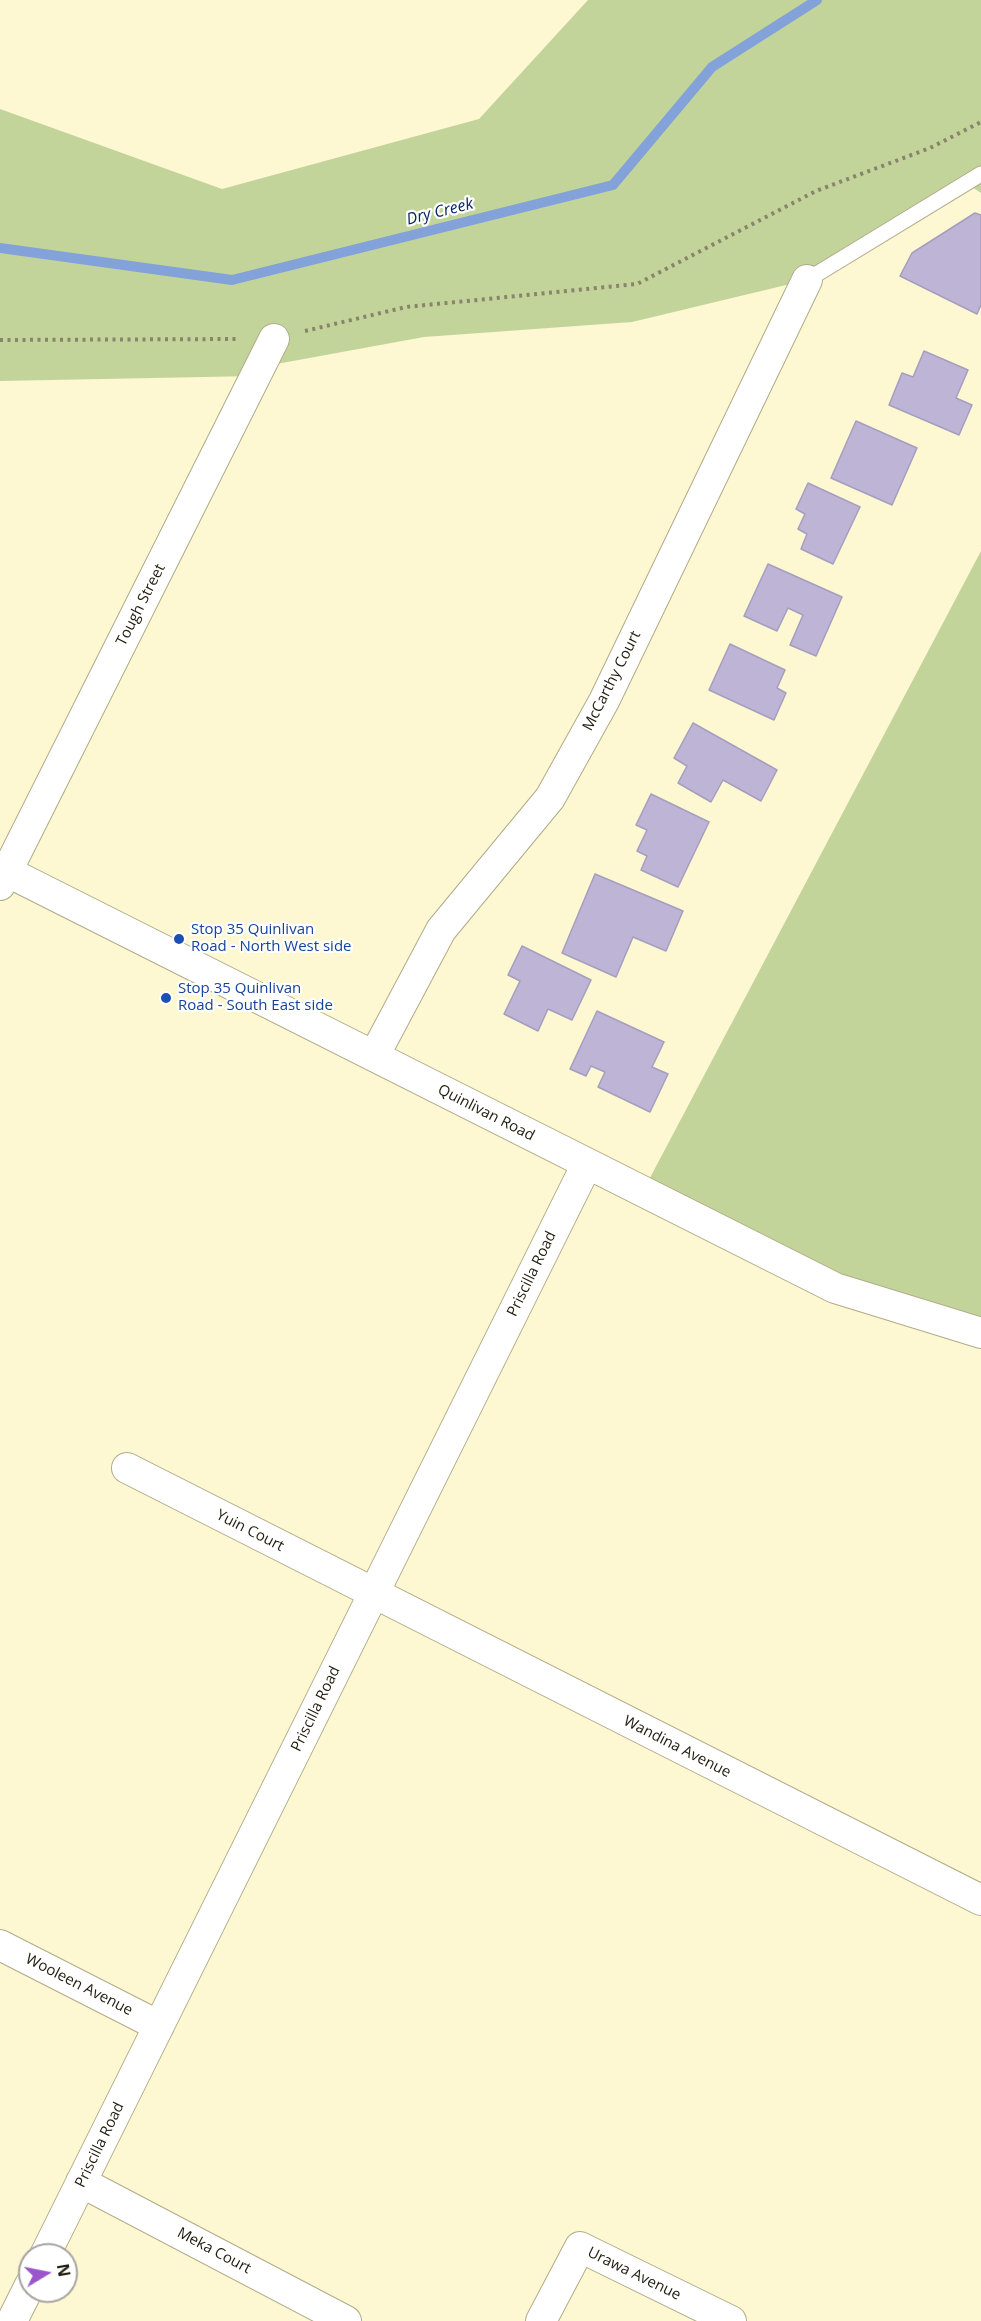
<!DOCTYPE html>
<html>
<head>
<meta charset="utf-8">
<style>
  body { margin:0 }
  #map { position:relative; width:981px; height:2321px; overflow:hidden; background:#fdf7d2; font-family:"Open Sans",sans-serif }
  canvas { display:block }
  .north { position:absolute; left:18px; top:2243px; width:60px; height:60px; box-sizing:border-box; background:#fff; border:2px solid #a6a59f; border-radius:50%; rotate:80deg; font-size:16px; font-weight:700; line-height:24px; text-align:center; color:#201d10 }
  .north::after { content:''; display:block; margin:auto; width:21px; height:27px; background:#9b56cb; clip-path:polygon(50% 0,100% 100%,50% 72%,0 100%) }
</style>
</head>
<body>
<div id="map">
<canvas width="981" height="2321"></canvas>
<div class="north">N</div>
</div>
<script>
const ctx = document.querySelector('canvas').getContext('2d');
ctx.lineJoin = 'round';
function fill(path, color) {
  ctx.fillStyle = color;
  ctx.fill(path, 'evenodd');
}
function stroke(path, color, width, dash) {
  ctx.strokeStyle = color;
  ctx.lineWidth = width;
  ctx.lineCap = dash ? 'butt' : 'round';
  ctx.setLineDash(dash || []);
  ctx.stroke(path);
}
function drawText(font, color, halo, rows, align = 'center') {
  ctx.font = font + ' "Open Sans",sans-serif';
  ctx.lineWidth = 4.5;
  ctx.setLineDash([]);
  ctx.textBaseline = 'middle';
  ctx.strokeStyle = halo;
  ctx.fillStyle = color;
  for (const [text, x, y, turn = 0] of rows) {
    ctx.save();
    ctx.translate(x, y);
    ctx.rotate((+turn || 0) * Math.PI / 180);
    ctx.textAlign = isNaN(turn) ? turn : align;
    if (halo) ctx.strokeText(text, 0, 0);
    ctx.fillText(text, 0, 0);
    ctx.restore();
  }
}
const green = new Path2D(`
  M588 0H981V193L966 183 807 280 632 322 424 337 260 367 255 376 0 381V109L222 189 479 119Z
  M981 551V1342L643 1191Z`);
const stream = new Path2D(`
  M0 248 232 280 613 185 712 67 817 0`);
const building = new Path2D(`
  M975 213 981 215V305L977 314 900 276 912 253Z
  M924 351 968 370 956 398 972 405 959 435 889 405 902 373 913 377Z
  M856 421 917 448 892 505 831 478Z
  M808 483 860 507 833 564 801 549 807 534 798 529 805 514 796 509Z
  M768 564 842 597 816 656 790 645 803 615 788 608 777 631 744 616Z
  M730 644 785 670 777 688 786 693 774 720 709 690Z
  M693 723 777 770 761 801 723 780 711 802 678 783 687 766 674 758Z
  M651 794 709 822 678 887 641 870 647 856 637 851 647 830 636 825Z
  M595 874 683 911 666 951 633 937 616 977 562 953Z
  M522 946 591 980 572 1020 548 1009 538 1031 504 1014 520 981 508 975Z
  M597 1011 664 1042 652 1067 668 1074 650 1112 598 1087 605 1072 591 1066 586 1076 570 1069Z`);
const path = new Path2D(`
  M305 331 406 307 637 284 816 191 930 148 981 122
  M0 340 239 339`);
const service = new Path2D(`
  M807 280 981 174`);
const minor = new Path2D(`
  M0 868 835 1288 981 1333
  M0 885 274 339
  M374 1056 441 930 550 798 604 701 807 280
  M127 1468 981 1900
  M0 1945 159 2026
  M81 2182 346 2321
  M45 2255 587 1164
  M12 2321 30 2285
  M541 2321 580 2247 731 2321`);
const markers = [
  [179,939,6,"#1a4fb4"],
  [166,998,6,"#1a4fb4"]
];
const streetNames = [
  ["Tough Street",141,605,-63],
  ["McCarthy Court",612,681,-63],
  ["Quinlivan Road",486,1113,27],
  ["Priscilla Road",532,1274,-64],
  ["Yuin Court",250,1531,27],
  ["Priscilla Road",316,1709,-64],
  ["Wandina Avenue",677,1747,27],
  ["Wooleen Avenue",79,1985,27],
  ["Priscilla Road",100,2145,-64],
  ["Meka Court",214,2251,28],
  ["Urawa Avenue",634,2274,26]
];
const transitNames = [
  ["Stop 35 Quinlivan",191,930],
  ["Road - North West side",191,947],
  ["Stop 35 Quinlivan",178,989],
  ["Road - South East side",178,1006]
];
const waterNames = [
  ["Dry Creek",440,212,-14]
];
fill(green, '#c3d49a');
stroke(stream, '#83a2d9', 10);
fill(building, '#bdb4d6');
stroke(building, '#a69ebf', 1.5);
stroke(service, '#b1ab89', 17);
stroke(minor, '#b1ab89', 32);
stroke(path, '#89846c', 4, [3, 4.5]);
stroke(service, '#fff', 15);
stroke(minor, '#fff', 30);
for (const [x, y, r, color] of markers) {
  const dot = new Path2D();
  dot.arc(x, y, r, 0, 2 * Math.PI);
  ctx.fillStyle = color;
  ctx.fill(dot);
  stroke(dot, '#fff', 2);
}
drawText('15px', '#201d10', '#fff', streetNames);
drawText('15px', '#164399', '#fff', transitNames, 'left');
drawText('italic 16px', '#052565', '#fff', waterNames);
</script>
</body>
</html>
